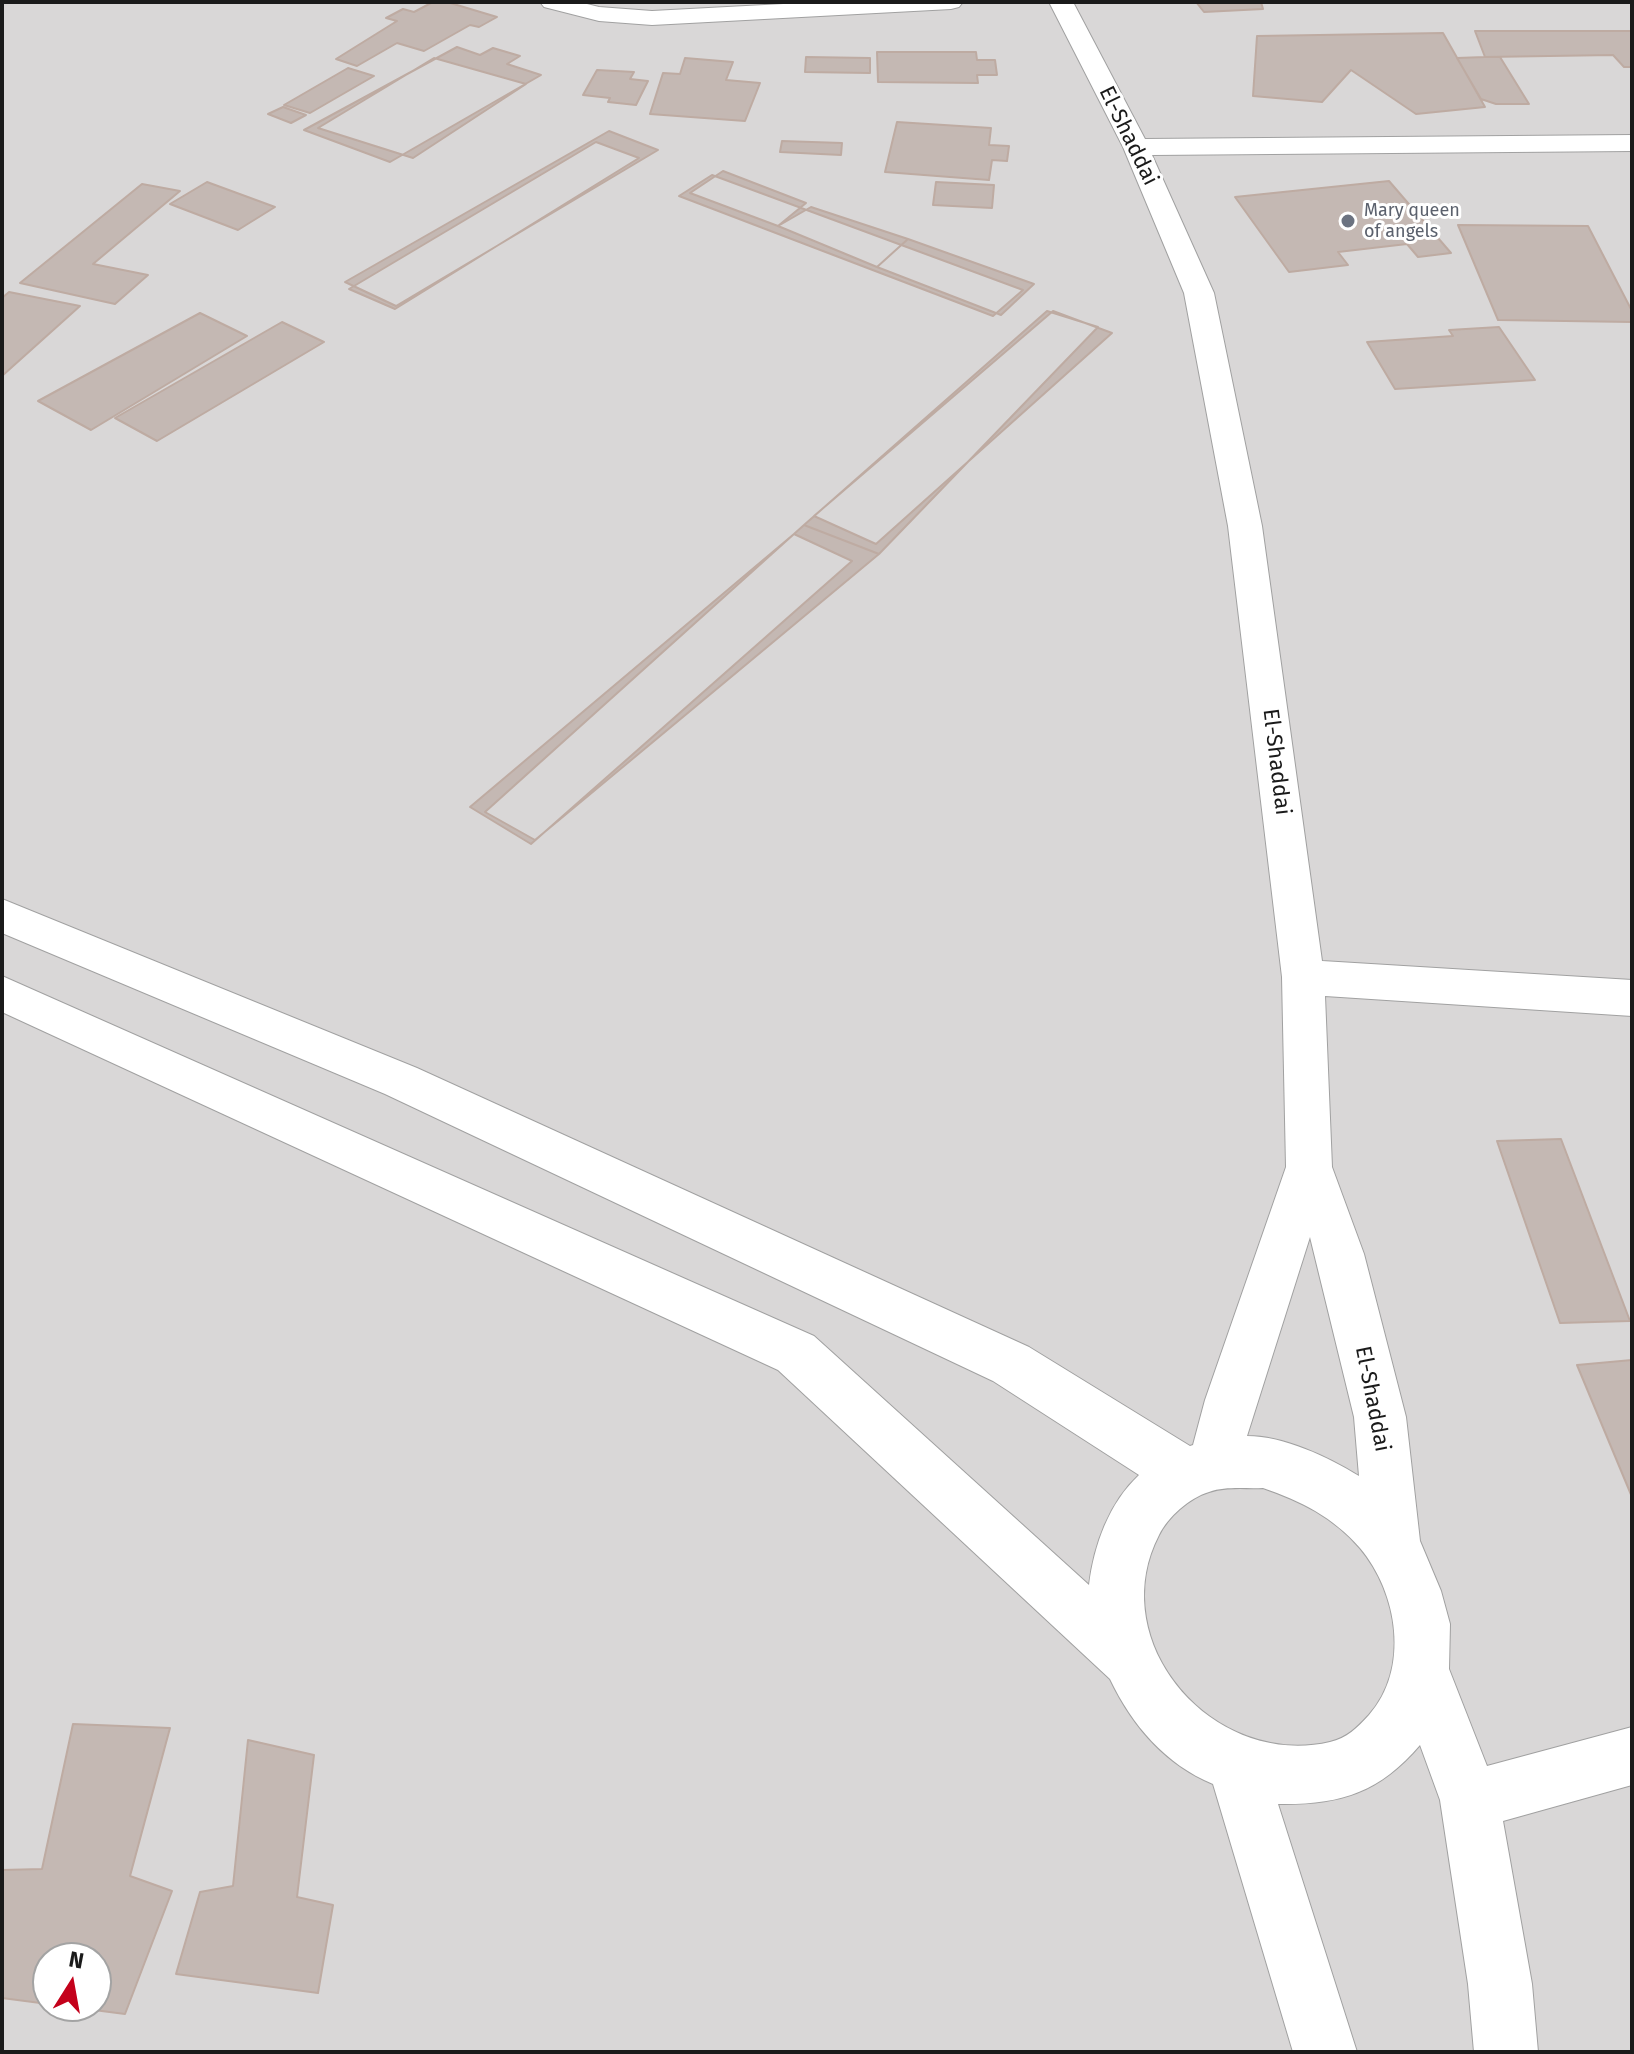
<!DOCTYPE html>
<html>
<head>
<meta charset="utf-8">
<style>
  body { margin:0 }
  #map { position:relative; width:1634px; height:2054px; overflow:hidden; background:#ece6e0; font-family:"Fira Sans",sans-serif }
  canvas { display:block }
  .frame { position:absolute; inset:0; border:4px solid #1a1a1a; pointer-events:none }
  .north { position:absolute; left:32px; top:1942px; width:80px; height:80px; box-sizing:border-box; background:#fff; border:2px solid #a3a3a3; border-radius:50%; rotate:11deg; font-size:22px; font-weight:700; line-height:32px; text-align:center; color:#1a1a1a }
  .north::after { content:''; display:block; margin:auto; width:28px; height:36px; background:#c4011b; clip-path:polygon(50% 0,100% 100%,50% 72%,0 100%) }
</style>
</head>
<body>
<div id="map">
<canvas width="1634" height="2054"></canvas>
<div class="frame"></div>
<div class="north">N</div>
</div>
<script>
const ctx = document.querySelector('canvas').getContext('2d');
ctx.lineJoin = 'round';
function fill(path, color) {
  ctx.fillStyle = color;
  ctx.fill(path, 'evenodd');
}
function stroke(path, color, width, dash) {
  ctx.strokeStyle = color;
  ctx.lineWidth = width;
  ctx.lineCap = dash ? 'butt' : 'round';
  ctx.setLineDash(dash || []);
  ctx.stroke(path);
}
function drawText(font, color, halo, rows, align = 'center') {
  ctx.font = font + ' "Fira Sans",sans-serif';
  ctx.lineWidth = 6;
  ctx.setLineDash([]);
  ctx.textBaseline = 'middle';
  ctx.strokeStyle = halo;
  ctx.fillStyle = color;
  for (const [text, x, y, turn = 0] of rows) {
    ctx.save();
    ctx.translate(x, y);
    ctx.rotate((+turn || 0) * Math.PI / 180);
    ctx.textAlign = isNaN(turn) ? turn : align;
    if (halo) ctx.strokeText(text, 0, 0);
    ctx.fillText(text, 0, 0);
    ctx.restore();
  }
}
const residential = new Path2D(`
  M2 2H1632V2052H2ZM48 1958H96V2006H48Z`);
const building = new Path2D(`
  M433 2H447L497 17 479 27 470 25 424 51 397 43 357 66 336 59 397 21 386 18 403 9 414 12Z
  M1196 2H1261L1263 9 1204 12Z
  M1475 31H1632V67H1624L1613 55 1485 57Z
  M1443 33 1485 107 1416 114 1351 70 1322 102 1253 96 1257 36Z
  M457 47 480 55 493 48 520 56 507 64 541 75 390 162 304 130Z
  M877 52H976L977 60H995L997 75H977L978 83 878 82Z
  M806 57 870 58V73L805 72Z
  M1485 57H1500L1529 104H1496L1481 99 1457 58Z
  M434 58 526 84 413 158 318 128Z
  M685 58 733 62 726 80 760 83 745 121 650 114 663 73 680 74Z
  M348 68 374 76 310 113 284 105Z
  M597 70 634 72 630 79 648 81 636 105 608 102 610 98 583 95Z
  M283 107 306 115 291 123 268 114Z
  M897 122 991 128 989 145 1009 146 1007 161 992 160 989 180 885 172Z
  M609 131 658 150 396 306 345 282Z
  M782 141 842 143 841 155 780 152Z
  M596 142 639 158 395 309 349 289Z
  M723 171 806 203 778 226 690 193Z
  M712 175 1023 290 993 316 679 196Z
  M1389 181 1451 253 1418 257 1407 244 1338 252 1348 265 1289 272 1235 197Z
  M207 182 275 207 238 230 170 204Z
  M936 182 994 185 992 208 933 205Z
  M142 184 180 191 93 264 148 275 115 304 20 283Z
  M811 207 908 239 877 267 778 226Z
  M1458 225 1588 226 1632 311V322L1498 320Z
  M908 239 1034 284 1001 315 877 267Z
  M9 292 80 306 2 376V298Z
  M1047 311 1098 327 879 554 804 525Z
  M1053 311 1112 333 876 544 814 516Z
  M200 313 247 336 91 430 38 401Z
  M282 322 324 342 157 441 115 418Z
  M1499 327 1535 380 1395 389 1367 342 1453 336 1449 330Z
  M804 525 879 554 535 840 485 812Z
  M794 534 852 561 531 844 470 807Z
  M1561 1139 1630 1321 1560 1323 1497 1141Z
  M1632 1360V1497L1577 1365Z
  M73 1724 170 1728 130 1876 172 1891 125 2014 63 2006H96V1958H48V2004L2 1998V1870L42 1869Z
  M248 1740 314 1755 297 1897 333 1905 318 1993 176 1974 200 1892 233 1886Z`);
const minor = new Path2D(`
  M540 2H579L599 7 652 11 821 2H963L959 7 951 9 652 25 599 21 544 7Z
  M1049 2H1073L1145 139 1632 135V151L1152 155 1214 293 1262 526 1322 961 1632 980V1016L1325 996 1332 1167 1364 1254 1406 1417 1420 1541 1441 1591 1450 1624 1449 1669 1487 1766 1632 1727V1785L1503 1821 1532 1984 1538 2052H1474L1468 1984 1440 1800 1420 1745C1379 1793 1340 1805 1278 1804L1357 2052H1293L1213 1784C1165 1764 1132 1725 1110 1679L778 1370 2 1012V976L814 1336 1089 1585C1094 1545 1109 1503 1139 1475L993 1381 385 1094 2 933V899L417 1068 1029 1347 1190 1446 1193 1445 1205 1400 1286 1167 1282 977 1228 526 1184 293 1123 147ZM1310 1237 1354 1417 1359 1476C1328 1457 1284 1436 1247 1436ZM1263 1488C1301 1501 1333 1517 1360 1548 1398 1593 1410 1669 1369 1715 1357 1728 1347 1738 1330 1742 1214 1769 1103 1643 1159 1535 1168 1517 1189 1498 1209 1492 1226 1486 1245 1489 1263 1488Z`);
const markers = [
  [1348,221,8,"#6b7280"]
];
const farWorshipnames = [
  ["Mary queen",1364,211],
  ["of angels",1364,232]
];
const streetNames = [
  ["El-Shaddai",1128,136,64],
  ["El-Shaddai",1276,762,83],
  ["El-Shaddai",1372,1399,79]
];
fill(residential, '#d9d7d7');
fill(building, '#c4b8b3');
stroke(building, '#beaba2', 2);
stroke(minor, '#a1a1a1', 2);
fill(minor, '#fff');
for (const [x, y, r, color] of markers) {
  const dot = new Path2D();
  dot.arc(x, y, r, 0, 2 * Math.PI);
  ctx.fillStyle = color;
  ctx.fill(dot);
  stroke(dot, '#fff', 3);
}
drawText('18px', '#5b616d', '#fff', farWorshipnames, 'left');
drawText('22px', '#1a1a1a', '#fff', streetNames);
</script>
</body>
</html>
